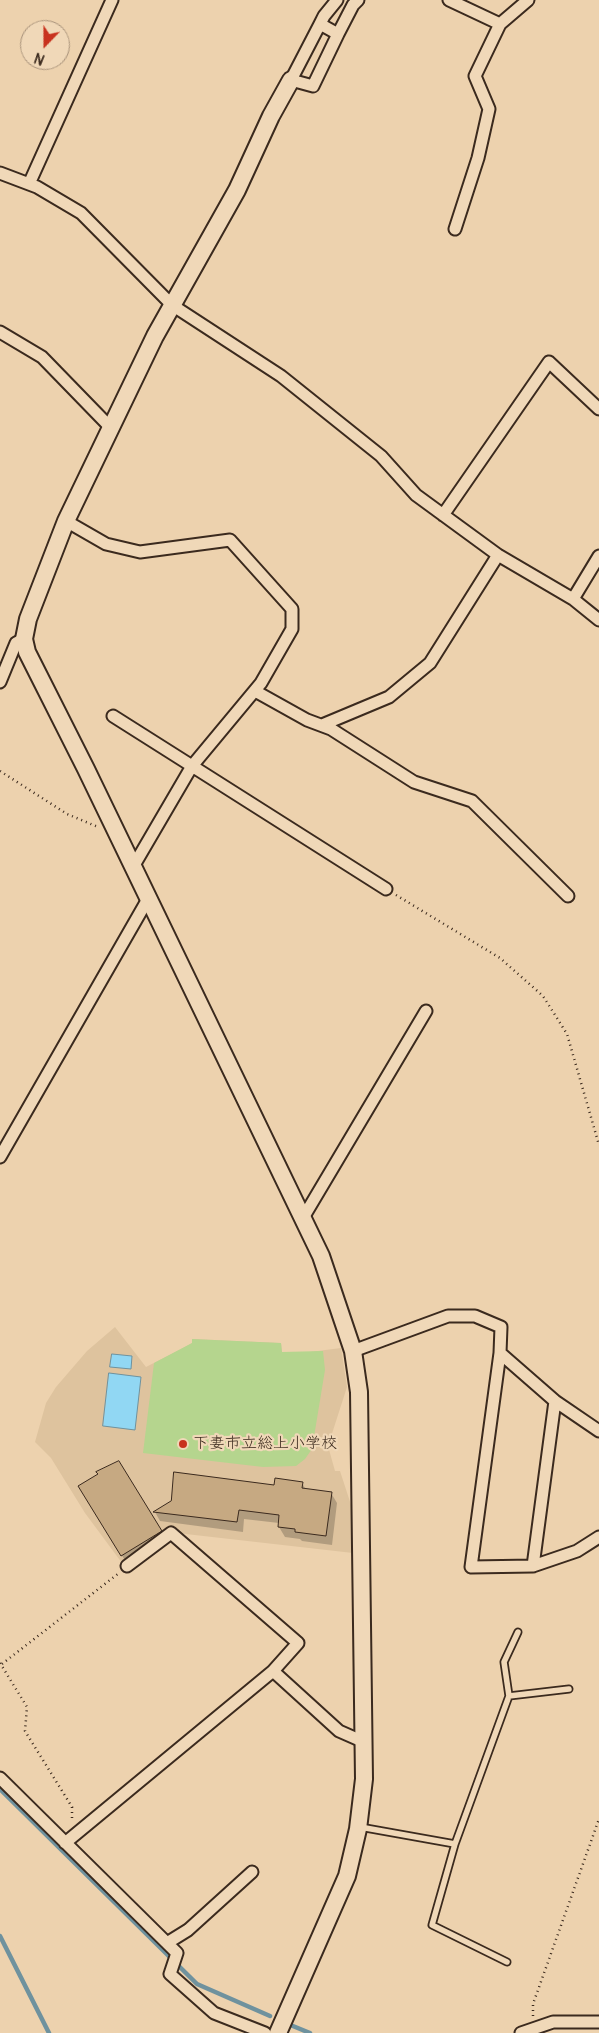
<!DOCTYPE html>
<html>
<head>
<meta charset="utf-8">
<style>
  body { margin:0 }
  #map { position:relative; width:599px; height:2033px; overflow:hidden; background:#edd2ae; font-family:Pangolin,sans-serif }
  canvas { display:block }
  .north { position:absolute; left:20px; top:20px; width:50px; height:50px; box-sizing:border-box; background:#f0d8b8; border:1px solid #a8927a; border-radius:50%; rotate:202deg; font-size:14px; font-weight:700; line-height:20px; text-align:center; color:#3b2a1e }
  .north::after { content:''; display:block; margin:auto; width:18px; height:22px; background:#c8321e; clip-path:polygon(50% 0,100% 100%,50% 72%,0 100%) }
</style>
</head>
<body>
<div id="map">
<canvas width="599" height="2033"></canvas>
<div class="north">N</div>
</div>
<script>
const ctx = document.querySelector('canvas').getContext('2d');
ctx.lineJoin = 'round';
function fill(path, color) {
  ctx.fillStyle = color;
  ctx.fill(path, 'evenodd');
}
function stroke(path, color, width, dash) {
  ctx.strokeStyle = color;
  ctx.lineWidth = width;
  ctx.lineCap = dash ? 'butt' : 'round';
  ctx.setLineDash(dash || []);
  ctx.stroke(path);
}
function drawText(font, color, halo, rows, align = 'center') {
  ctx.font = font + ' Pangolin,"Klee One",sans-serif';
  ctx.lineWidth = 4.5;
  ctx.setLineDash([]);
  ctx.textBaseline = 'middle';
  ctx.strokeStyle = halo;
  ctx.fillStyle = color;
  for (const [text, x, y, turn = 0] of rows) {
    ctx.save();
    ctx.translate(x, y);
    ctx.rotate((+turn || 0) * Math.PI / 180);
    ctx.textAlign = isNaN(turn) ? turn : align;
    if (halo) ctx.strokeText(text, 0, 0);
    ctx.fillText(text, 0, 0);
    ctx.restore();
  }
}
const built = new Path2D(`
  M115 1327 146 1367 183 1348 192 1343V1339L281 1343 282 1352H310L341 1348 347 1387 328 1446 335 1471H340L353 1511V1553L177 1533 168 1529 122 1563 85 1513 51 1458 35 1442 46 1403 56 1387 87 1351Z`);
const green = new Path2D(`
  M192 1339 281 1343 282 1352 323 1351 325 1370 312 1449 305 1459 296 1466 263 1467 143 1453 154 1363 192 1343Z`);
const water = new Path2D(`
  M112 1354 132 1356 131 1369 110 1367Z
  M109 1373 141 1377 135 1430 103 1426Z`);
const shadow = new Path2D(`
  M119 1463 165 1538 126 1562 80 1487Z
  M302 1483 306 1490 331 1493 337 1503 332 1545 302 1541 300 1539 285 1537 279 1527V1523L244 1519 243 1532 160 1521 155 1512 276 1486Z`);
const stream = new Path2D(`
  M0 1789 197 1984 270 2016
  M0 1936 49 2033
  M288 2024 310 2033`);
const building = new Path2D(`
  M119 1461 162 1531 121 1556 78 1486 98 1474 96 1472Z
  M174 1472 274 1485 275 1478 303 1482 302 1488 332 1492 326 1536 295 1532V1529L278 1527 279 1515 239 1510 237 1522 153 1512 171 1501Z`);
const path = new Path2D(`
  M0 771 67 814 98 827
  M396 895 500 958 543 996 567 1034 599 1145
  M0 1663 27 1707 25 1731 72 1807V1821
  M2 1664 119 1573
  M533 2016V2004L599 1819`);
const lane = new Path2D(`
  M509 1696 504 1662 518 1632
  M360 1827 455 1844 432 1925 507 1962
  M455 1844 509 1696 569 1689`);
const street = new Path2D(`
  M449 0 500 24 528 0
  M320 24 338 34 313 86 291 80 320 24 324 16 337 0
  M338 34 353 5 358 0
  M0 173 37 187 81 213 172 305 281 376 381 456 416 495 498 555 573 599 599 620
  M29 184 112 0
  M455 229 478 158 489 109 475 76 500 24
  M0 332 42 357 111 428
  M443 515 549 362 599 409
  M66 521 106 544 140 552 230 540 292 609V629L261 683 192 766 113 716
  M573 599 599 556
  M0 682 16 643 24 639
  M255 691 307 720 331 729 414 782 472 801 568 896
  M322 725 389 697 430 663 498 555
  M133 867 192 766 386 889
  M0 1157 148 899
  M303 1218 426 1011
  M353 1351 448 1316H475L501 1327 500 1353
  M599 1431 555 1401 500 1353 471 1567 533 1566 577 1551 599 1537
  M127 1566 171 1533 298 1643 273 1671
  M533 1566 555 1401
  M0 1778 177 1953 170 1974 214 2013 265 2033
  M65 1843 273 1671 339 1731 364 1742
  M167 1943 188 1930 252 1872
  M521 2033 553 2022H599`);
const secondary = new Path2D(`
  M278 2033 347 1876 358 1829 364 1779 359 1392 353 1351 321 1256 86 769 27 652 24 639 28 619 66 521 155 336 237 190 271 116 291 80`);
const markers = [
  [183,1444,5,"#c8321e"]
];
const poiNames = [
  ["下妻市立総上小学校",193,1444]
];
fill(built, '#dec39e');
fill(green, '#b5d58e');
fill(water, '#91d7f3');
stroke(water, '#6f929e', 1);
fill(shadow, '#0003');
stroke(stream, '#6f929e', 4.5);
fill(building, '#c6a982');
stroke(building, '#3b2a1e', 1);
stroke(lane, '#3b2a1e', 9);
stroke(street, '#3b2a1e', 15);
stroke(secondary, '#3b2a1e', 20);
stroke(path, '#3b2a1e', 2.5, [1, 4]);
stroke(lane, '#f0d8b8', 5.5);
stroke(street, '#f0d8b8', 11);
stroke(secondary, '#f0d8b8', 16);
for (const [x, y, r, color] of markers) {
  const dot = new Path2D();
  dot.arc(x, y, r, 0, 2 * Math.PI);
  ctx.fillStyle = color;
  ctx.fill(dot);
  stroke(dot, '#f0d8b8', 2);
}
drawText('16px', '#3b2a1e', '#f0d8b8', poiNames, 'left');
</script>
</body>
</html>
